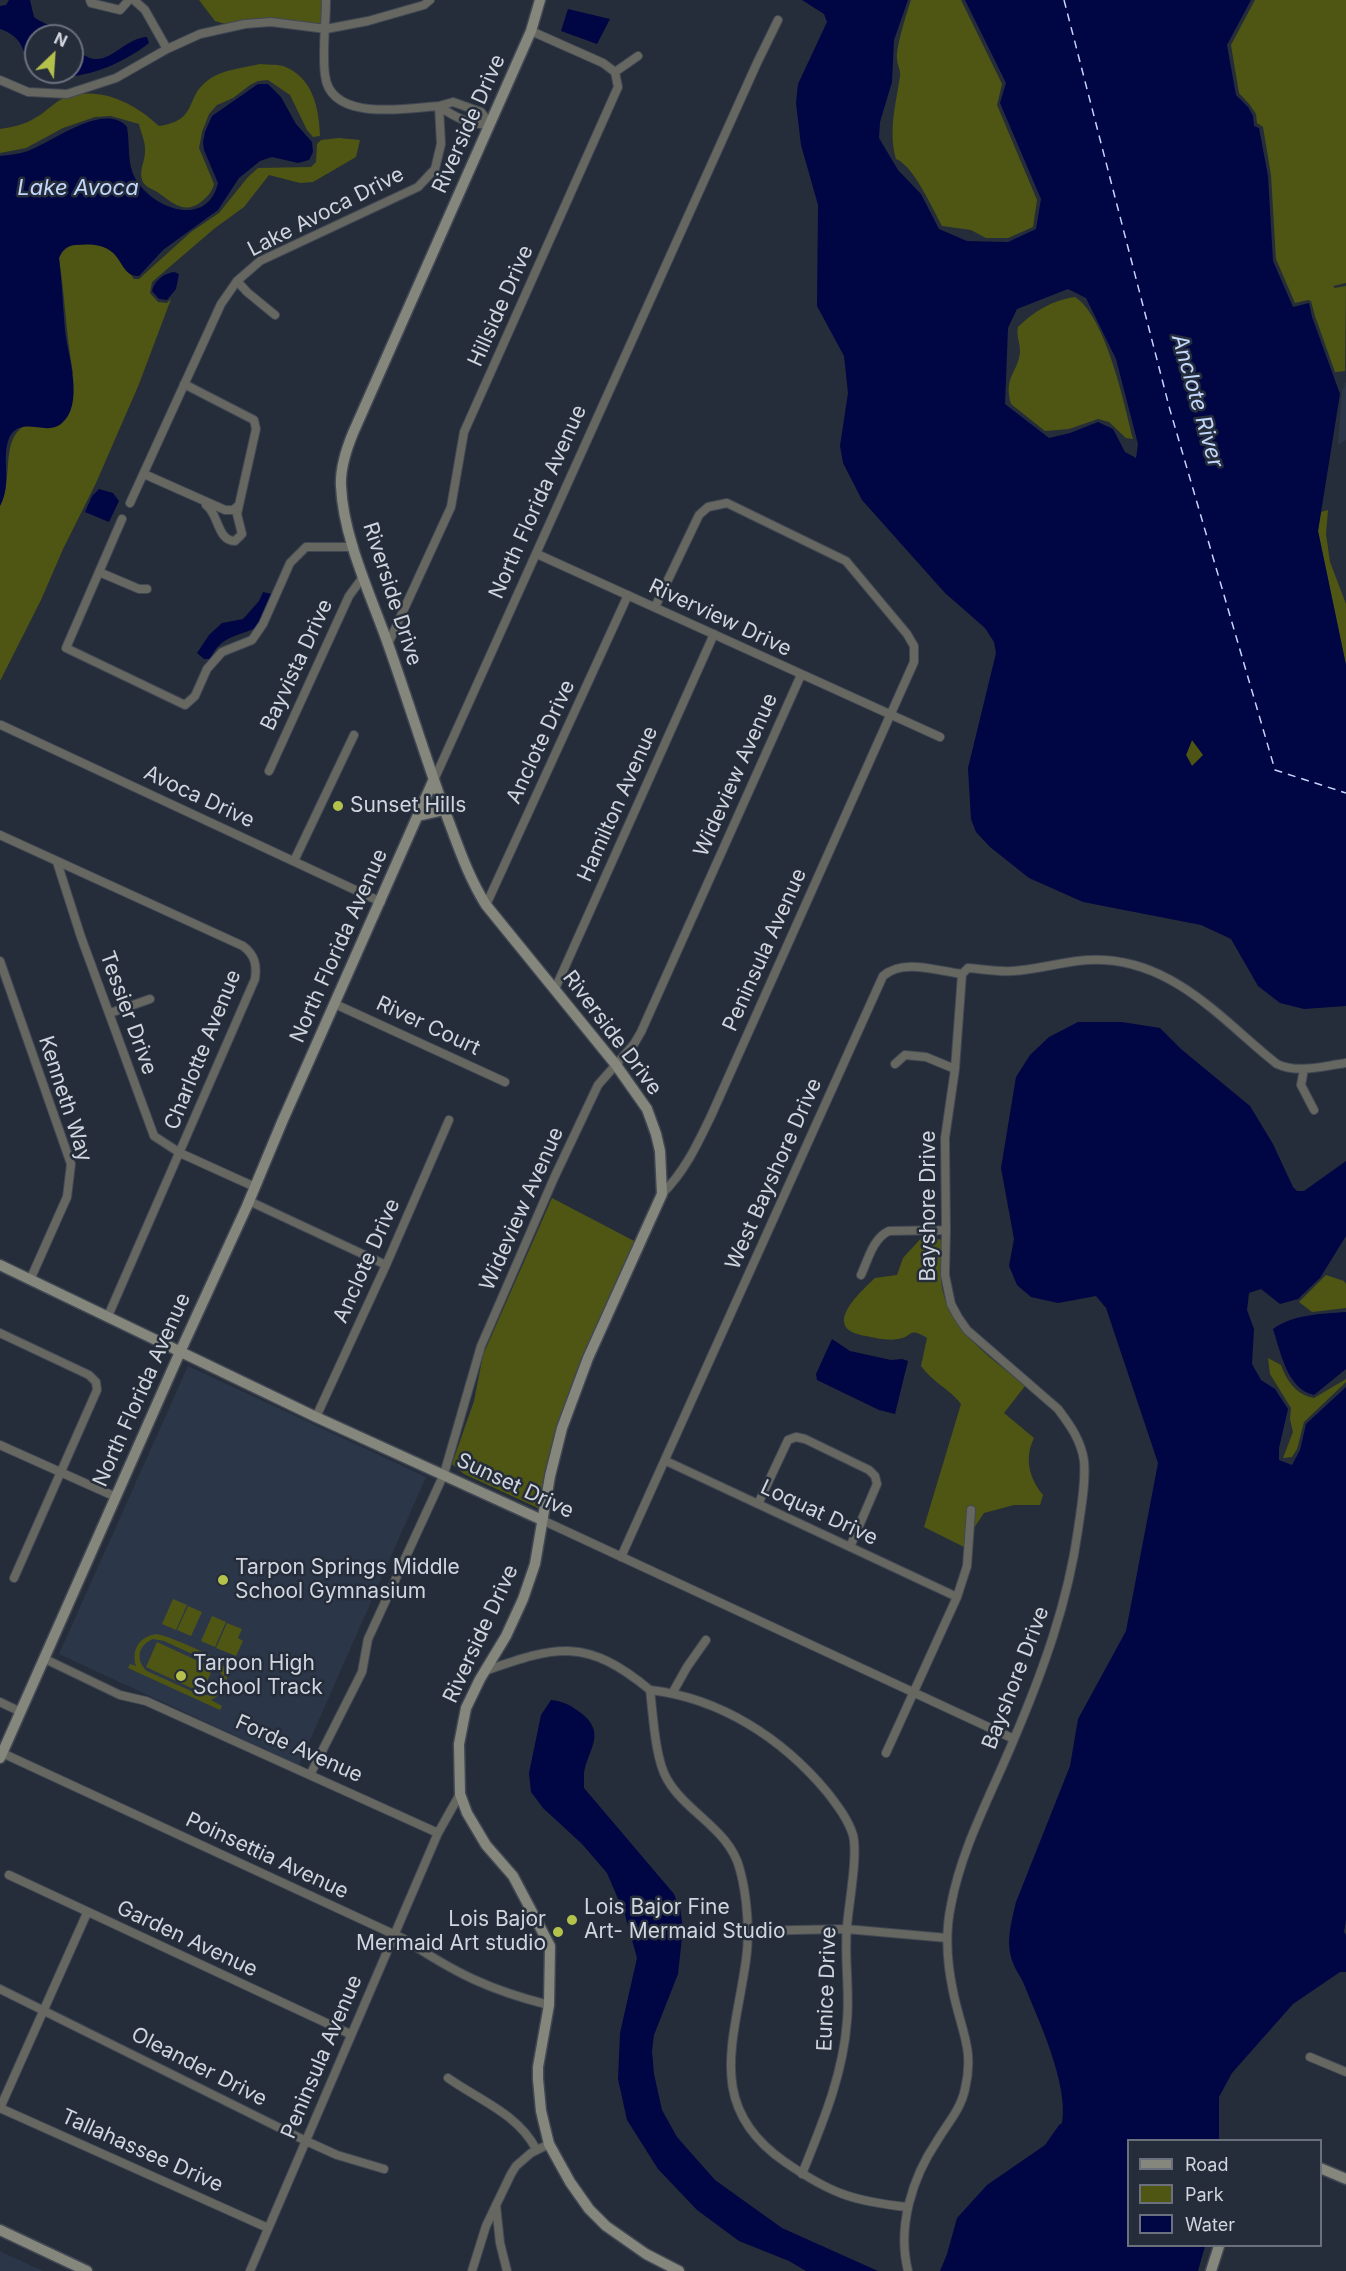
<!DOCTYPE html>
<html>
<head>
<meta charset="utf-8">
<style>
	body { margin:0 }
	#map { position:relative; width:1346px; height:2271px; overflow:hidden; background:#262d3a; font-family:Inter,sans-serif }
	canvas { display:block }
	.legend { position:absolute; left:1127px; top:2139px; width:195px; height:108px; box-sizing:border-box; background:#262d3a; border:2px solid #6a707c; margin:0; padding:8px 10px; list-style:none; font-size:18px; color:#d0d5de }
	.legend li { display:flex; align-items:center; gap:12px; height:30px }
	.legend b { width:30px; border:2px solid #6a707c }
	.north { position:absolute; left:24px; top:24px; width:60px; height:60px; box-sizing:border-box; background:#262d3a; border:2px solid #6a707c; border-radius:50%; rotate:25deg; font-size:16px; font-weight:700; line-height:24px; text-align:center; color:#d0d5de }
	.north::after { content:''; display:block; margin:auto; width:21px; height:27px; background:#b4c24b; clip-path:polygon(50% 0,100% 100%,50% 72%,0 100%) }
</style>
</head>
<body>
<div id="map">
<canvas width="1346" height="2271"></canvas>
<ul class="legend">
<li><b style="height:8px;background:#85877c"></b>Road</li>
<li><b style="height:16px;background:#4f5613"></b>Park</li>
<li><b style="height:16px;background:#000543"></b>Water</li>
</ul>
<div class="north">N</div>
</div>
<script>
const c = document.querySelector('canvas').getContext('2d');
c.lineJoin = 'round';
function fill(path, color) { c.fillStyle = color; c.fill(path, 'evenodd'); }
function stroke(path, color, width, dash) { c.strokeStyle = color; c.lineWidth = width; c.lineCap = dash ? 'butt' : 'round'; c.setLineDash(dash || []); c.stroke(path); }
function label(font, color, halo, rows, align = 'center') {
  c.font = font + ' Inter,sans-serif'; c.lineWidth = 5; c.setLineDash([]); c.textBaseline = 'middle'; c.strokeStyle = halo; c.fillStyle = color; for (const [text, x, y, turn = 0] of rows) {
    c.save(); c.translate(x, y); c.rotate((+turn || 0) * Math.PI / 180); c.textAlign = isNaN(turn) ? turn : align; if (halo) c.strokeText(text, 0, 0); c.fillText(text, 0, 0); c.restore();
  }
}
const built = new Path2D(`
	M1346,382V440L1338,445L1342,391Z
	M188,1366L426,1477L299,1765L59,1654Z
	M0,2251L42,2271H0Z`);
const green = new Path2D(`
	M199,0H322V24L271,18L245,20L225,24L215,21Z
	M911,0H961L1002,84L997,105L1037,200L1033,227L1008,238H986L971,230L942,226C933,209 913,165 896,159C888,131 896,104 900,76C901,70 897,65 897,58C896,47 907,12 911,0Z
	M1255,0H1346V283L1333,286L1335,288L1346,286L1345,371L1335,372L1315,316L1311,301L1308,300L1295,303L1276,259L1271,175L1263,127L1257,123L1256,114L1250,105L1239,93L1231,45Z
	M260,64C267,65 276,64 283,66C313,77 319,108 320,136L313,137L307,130L290,95L268,80L258,81L250,85L233,98L217,105L209,114L202,132L199,148L214,184C212,192 207,197 201,202C185,214 174,204 160,194C154,189 145,188 142,180C139,170 145,161 145,152C146,143 141,133 139,124L111,116L95,117L63,128L26,148L0,153V129C12,127 24,125 35,118C45,113 52,104 62,99C97,84 133,102 159,126C199,120 184,99 207,81C220,70 243,68 260,64Z
	M339,138L360,140L356,157L313,182L300,183L269,175L244,207L215,228L152,282L150,293L158,302L167,303L171,299L139,384L96,483L63,549L41,600L0,681V506C14,479 0,441 24,426L73,373C66,334 65,297 59,258C67,238 100,240 114,253C116,255 133,277 134,279H139L191,232L219,213L248,177L258,168L311,167L316,162L317,144L321,140Z
	M1075,297C1106,317 1124,403 1133,439L1126,438L1109,422L1098,419L1069,429L1045,431L1011,404C1003,376 1019,372 1020,351C1020,342 1016,336 1018,327C1034,311 1053,300 1075,297Z
	M1328,510L1326,534L1330,562L1346,604V665L1318,531L1321,512Z
	M1192,740L1204,755L1192,766L1186,755Z
	M552,1198L636,1242L605,1312L540,1509L464,1474L452,1464L474,1401L483,1355Z
	M924,1235L942,1240C942,1257 939,1275 943,1292C953,1334 995,1360 1025,1386L1004,1413L1034,1438C1024,1458 1029,1478 1043,1495L1040,1505H1014L984,1513L974,1528L975,1507L968,1506L964,1547L924,1527L961,1404C950,1389 932,1382 921,1366L927,1338C908,1326 913,1337 898,1339C888,1341 876,1338 866,1336C820,1329 858,1294 875,1278L897,1275L903,1258Z
	M1326,1275L1344,1281L1346,1284V1308L1312,1312L1299,1302Z
	M1268,1358L1281,1365C1287,1382 1297,1395 1314,1398L1346,1379V1382L1304,1422L1297,1449L1292,1457L1283,1458L1293,1432L1290,1419L1291,1408L1270,1374Z
	M173,1599L187,1605L176,1630L162,1624Z
	M188,1606L202,1612L191,1636L177,1630Z
	M212,1616L226,1622L215,1647L201,1641Z
	M227,1623L242,1629L238,1638L243,1641L236,1656L216,1648Z
	M156,1634C167,1635 212,1655 220,1662C234,1676 225,1693 211,1700L222,1706L220,1710L128,1668L130,1664L136,1666C131,1650 139,1637 156,1634ZM153,1639L164,1641L214,1664L222,1675L219,1688L210,1695H200L147,1671C135,1660 138,1645 153,1639Z
	M157,1642L213,1668L202,1693L146,1667Z`);
const water = new Path2D(`
	M9,0H30L34,17C44,25 59,27 66,36H36V72H72V43C102,82 119,38 147,37L149,43C125,62 91,77 61,77C51,78 41,74 32,72C23,52 24,37 0,29V6L6,5Z
	M802,0H908L894,40L892,82L880,122L879,138L898,170L921,194L939,229L967,241L1008,242L1036,229L1041,199L1000,103L1006,83L965,0H1251L1227,45L1236,95L1248,107L1253,116L1254,126L1259,128L1268,176L1273,261L1293,307L1309,303L1312,317L1340,394L1318,531L1346,665V1006L1304,1009L1280,1003L1258,986L1231,939L1201,925L1083,902L1029,878L990,847L976,832L971,819L968,768L996,653L994,642L985,628L945,593L862,500L843,463L840,446L848,393L844,356L817,306L818,205L801,145L796,103L798,84L827,22L824,14ZM1068,289L1086,298L1116,359L1138,444L1136,458L1125,452L1113,429L1098,422L1070,433L1049,438L1005,404L1008,328L1017,309ZM1192,740L1203,755L1192,766L1186,755Z
	M568,9L610,19L597,44L561,31Z
	M258,84H268L281,97L296,124L312,142L313,152L309,160L298,163L272,157L260,161L239,178L218,210L163,250L139,276C124,277 122,260 112,252C102,244 89,244 76,245C67,245 62,250 59,258C62,283 63,307 65,331C68,356 85,405 61,424C45,436 23,416 10,436C0,457 13,482 0,506V156C9,155 19,154 28,151C51,143 104,101 127,127C130,144 127,164 135,178C152,209 207,229 218,183L204,150L203,142L205,132L212,116Z
	M174,272L179,274L176,289L167,300L159,299L152,291C154,281 164,273 174,272Z
	M99,489L113,493L119,501L109,522L85,512L92,496Z
	M263,592L272,594L256,628C235,637 221,636 210,659H204L197,653L209,635L222,623L243,619L259,601Z
	M1078,1022H1122L1160,1028L1181,1049L1250,1106L1273,1144L1293,1187L1297,1191H1304L1346,1161V1236L1320,1278L1298,1299L1280,1304L1261,1289L1249,1293L1247,1310L1254,1329L1252,1364L1261,1380L1275,1389L1288,1409L1279,1448V1460L1292,1465L1300,1450L1306,1424L1346,1387V1920L1344,1932L1346,1935V1972H1340L1293,2004L1232,2073L1219,2097V2140H1128V2246H1205L1198,2271H940L947,2254L957,2218L987,2185L1045,2145L1059,2125L1062,2123C1069,2084 1038,2019 1023,1982C1019,1974 1013,1966 1011,1957C1006,1940 1012,1919 1016,1902L1070,1766L1078,1719L1126,1631L1158,1463L1106,1308L1096,1296L1058,1303L1031,1297L1017,1285L1009,1266L1014,1239L1001,1168L1016,1077L1030,1055L1049,1037Z
	M1346,1312V1369L1314,1395C1287,1389 1281,1353 1273,1329C1294,1314 1321,1314 1346,1312Z
	M832,1339L850,1351L891,1360L902,1359L908,1361L895,1414L879,1410L817,1380L816,1374Z
	M551,1700C563,1701 572,1706 581,1713C607,1733 588,1749 584,1773C584,1778 584,1783 584,1788L674,1894L680,1908L683,1928L678,1974L654,2035L652,2051L654,2074L662,2110L677,2137L715,2180L782,2228L878,2271H806L789,2261L739,2241L697,2210L658,2169L627,2120L618,2079L620,2033L637,1958L625,1915L607,1873L582,1844L543,1808L531,1792L529,1773L541,1715Z`);
const ferry = new Path2D(`
	M1064,0L1170,410L1275,770L1346,793`);
const street = new Path2D(`
	M90,0L91,3L120,10L129,0
	M134,0L145,10L167,49
	M615,72L638,56
	M0,80L28,92L67,94L116,78L167,49L200,34L245,24L271,22L326,29L368,21L424,5L430,0
	M453,102L481,112L490,124C471,126 454,117 439,106Z
	M237,281L247,292L275,315
	M144,474L225,510H233L239,505L256,429L254,420L184,384
	M130,503L221,304L237,281L260,261L418,187L435,169L441,144L439,106C408,108 330,123 325,75C322,51 326,24 326,0
	M206,505C219,514 217,541 235,541L242,534L237,514L239,505
	M122,519L66,648L185,705L195,696L207,669L222,652L252,640L263,624L290,563L306,547H354
	M537,554L940,737
	M99,572L139,589H147
	M655,607L699,515L708,507L727,503L846,561L907,634L914,646V662L711,1116C697,1145 685,1171 662,1194
	M388,644L451,507L464,432L618,87L615,72L603,63L531,31
	M1,725L381,902
	M269,771L349,596L363,577
	M434,780L757,63L778,20
	M0,835L243,946C255,955 257,965 255,979L108,1316
	M294,861L354,735
	M57,862L81,937L154,1136L180,1153L255,1187
	M486,905L628,595
	M0,961L71,1164L67,1197L30,1280
	M555,989L714,634
	M335,1004L505,1082
	M110,1013L150,999
	M895,1064L905,1055L926,1057L955,1069
	M1304,1069L1301,1085L1314,1110
	M249,1201L386,1265
	M861,1275C868,1260 873,1238 889,1231L946,1230
	M0,1333L89,1375L96,1382L97,1390L14,1578
	M316,1417L386,1265L449,1120
	M0,1445L116,1497
	M666,1461L957,1597
	M758,1504L788,1440L796,1437L805,1439L869,1470L875,1476L877,1484L850,1547
	M542,1520L1014,1739
	M621,1557L883,976C903,958 937,971 962,974
	M45,1659L120,1695L146,1701L438,1833
	M485,1671C558,1645 587,1638 650,1690
	M650,1690C653,1714 655,1759 667,1779C686,1813 730,1829 740,1870C747,1895 750,1934 746,1960C735,2040 704,2106 785,2162C830,2193 852,2201 907,2207
	M650,1690C720,1698 782,1738 827,1792C837,1805 848,1819 853,1835C858,1856 849,1902 847,1926C844,1958 850,1990 847,2021C843,2076 822,2124 802,2174
	M673,1692L687,1667L706,1640
	M0,1702L21,1712
	M0,1752L404,1939C455,1973 489,1990 549,2005
	M886,1753L957,1597L967,1566L971,1510
	M311,1773L362,1672L368,1639L444,1474L481,1346L554,1178L598,1085L634,1044L641,1032L801,675
	M9,1875L350,2034
	M87,1913L0,2108L268,2228
	M747,1931L846,1929L947,1938
	M0,1989L306,2141L337,2155L384,2169
	M1310,2057L1346,2072
	M448,2078C479,2100 518,2114 536,2149
	M496,2205L500,2243L507,2271
	M250,2271L438,1833L460,1794
	M472,2271L486,2226L511,2174L516,2166L531,2153L549,2144
	M908,2271C897,2227 912,2178 937,2141C947,2124 961,2109 965,2089C975,2049 960,2028 953,1991C947,1963 945,1933 951,1905C962,1846 992,1793 1014,1739C1043,1671 1068,1602 1078,1530C1081,1508 1086,1483 1084,1461C1081,1440 1070,1425 1058,1409L967,1330L958,1317L951,1304L945,1275L946,1230L945,1138L955,1069L962,974L968,968C983,969 998,972 1013,971C1044,969 1073,958 1104,960C1177,964 1224,1022 1277,1064C1298,1074 1323,1066 1346,1063`);
const secondary = new Path2D(`
	M540,0L531,31L353,433C346,450 340,468 341,486C343,537 371,596 388,644C409,703 427,763 449,822C460,851 469,878 486,905L616,1065L647,1109L656,1134L660,1151L662,1194L588,1358L562,1428L550,1476L535,1564L523,1599L506,1636L480,1679L466,1708L459,1744L460,1794L467,1813L486,1845L513,1876L550,1946L549,2005L538,2067V2079L541,2111L549,2144L570,2182L589,2209L606,2226L646,2254L679,2271
	M418,816L444,810
	M0,1265L316,1417L542,1520
	M0,1758L180,1352L247,1206L282,1122L433,781
	M1320,2168L1346,2179
	M0,2230L87,2271
	M1211,2271L1219,2246`);
const markers = [
	[338,806,6,"#b4c24b"],
	[223,1580,6,"#b4c24b"],
	[181,1676,6,"#b4c24b"],
	[572,1920,6,"#b4c24b"],
	[558,1932,6,"#b4c24b"]
];
const streetNames = [
	["Riverside Drive",469,124,-66],
	["Lake Avoca Drive",326,212,-27],
	["Hillside Drive",501,306,-66],
	["North Florida Avenue",538,502,-66],
	["Riverside Drive",392,594,72],
	["Riverview Drive",720,618,25],
	["Bayvista Drive",297,665,-65],
	["Anclote Drive",541,742,-65],
	["Wideview Avenue",736,775,-66],
	["Avoca Drive",199,797,25],
	["Hamilton Avenue",618,804,-66],
	["North Florida Avenue",339,946,-66],
	["Peninsula Avenue",765,950,-66],
	["Tessier Drive",128,1013,70],
	["River Court",428,1026,25],
	["Riverside Drive",612,1033,53],
	["Charlotte Avenue",203,1050,-68],
	["Kenneth Way",65,1099,72],
	["West Bayshore Drive",774,1174,-66],
	["Bayshore Drive",929,1206,-90],
	["Wideview Avenue",522,1209,-66],
	["Anclote Drive",367,1261,-66],
	["North Florida Avenue",142,1390,-66],
	["Sunset Drive",515,1486,25],
	["Loquat Drive",819,1513,25],
	["Riverside Drive",481,1634,-65],
	["Bayshore Drive",1016,1678,-69],
	["Forde Avenue",299,1749,24],
	["Poinsettia Avenue",267,1856,25],
	["Garden Avenue",187,1939,25],
	["Eunice Drive",827,1989,-88],
	["Peninsula Avenue",322,2057,-67],
	["Oleander Drive",199,2067,27],
	["Tallahassee Drive",142,2151,24]
];
const poiNames = [
	["Sunset Hills",350,806],
	["Tarpon Springs Middle",235,1568],
	["School Gymnasium",235,1592],
	["Tarpon High",193,1664],
	["School Track",193,1688],
	["Lois Bajor Fine",584,1908],
	["Art- Mermaid Studio",584,1932],
	["Lois Bajor",546,1920,"right"],
	["Mermaid Art studio",546,1944,"right"]
];
const waterNames = [
	["Lake Avoca",78,188],
	["Anclote River",1197,401,74]
];
fill(built, '#2b3648');
fill(green, '#4f5613');
fill(water, '#000543');
stroke(ferry, '#c2d7fd', 1.5, [8, 6]);
stroke(street, '#414854', 10);
stroke(secondary, '#414854', 13);
stroke(street, '#666760', 8);
stroke(secondary, '#85877c', 10);
for (const [x, y, r, color] of markers) { const dot = new Path2D(); dot.arc(x, y, r, 0, 2 * Math.PI); c.fillStyle = color; c.fill(dot); stroke(dot, '#262d3a', 2); }
label('21px', '#d0d5de', '#262d3a', streetNames);
label('21px', '#d0d5de', '#262d3a', poiNames, 'left');
label('italic 22px', '#c2d7fd', '#262d3a', waterNames);
</script>
</body>
</html>
